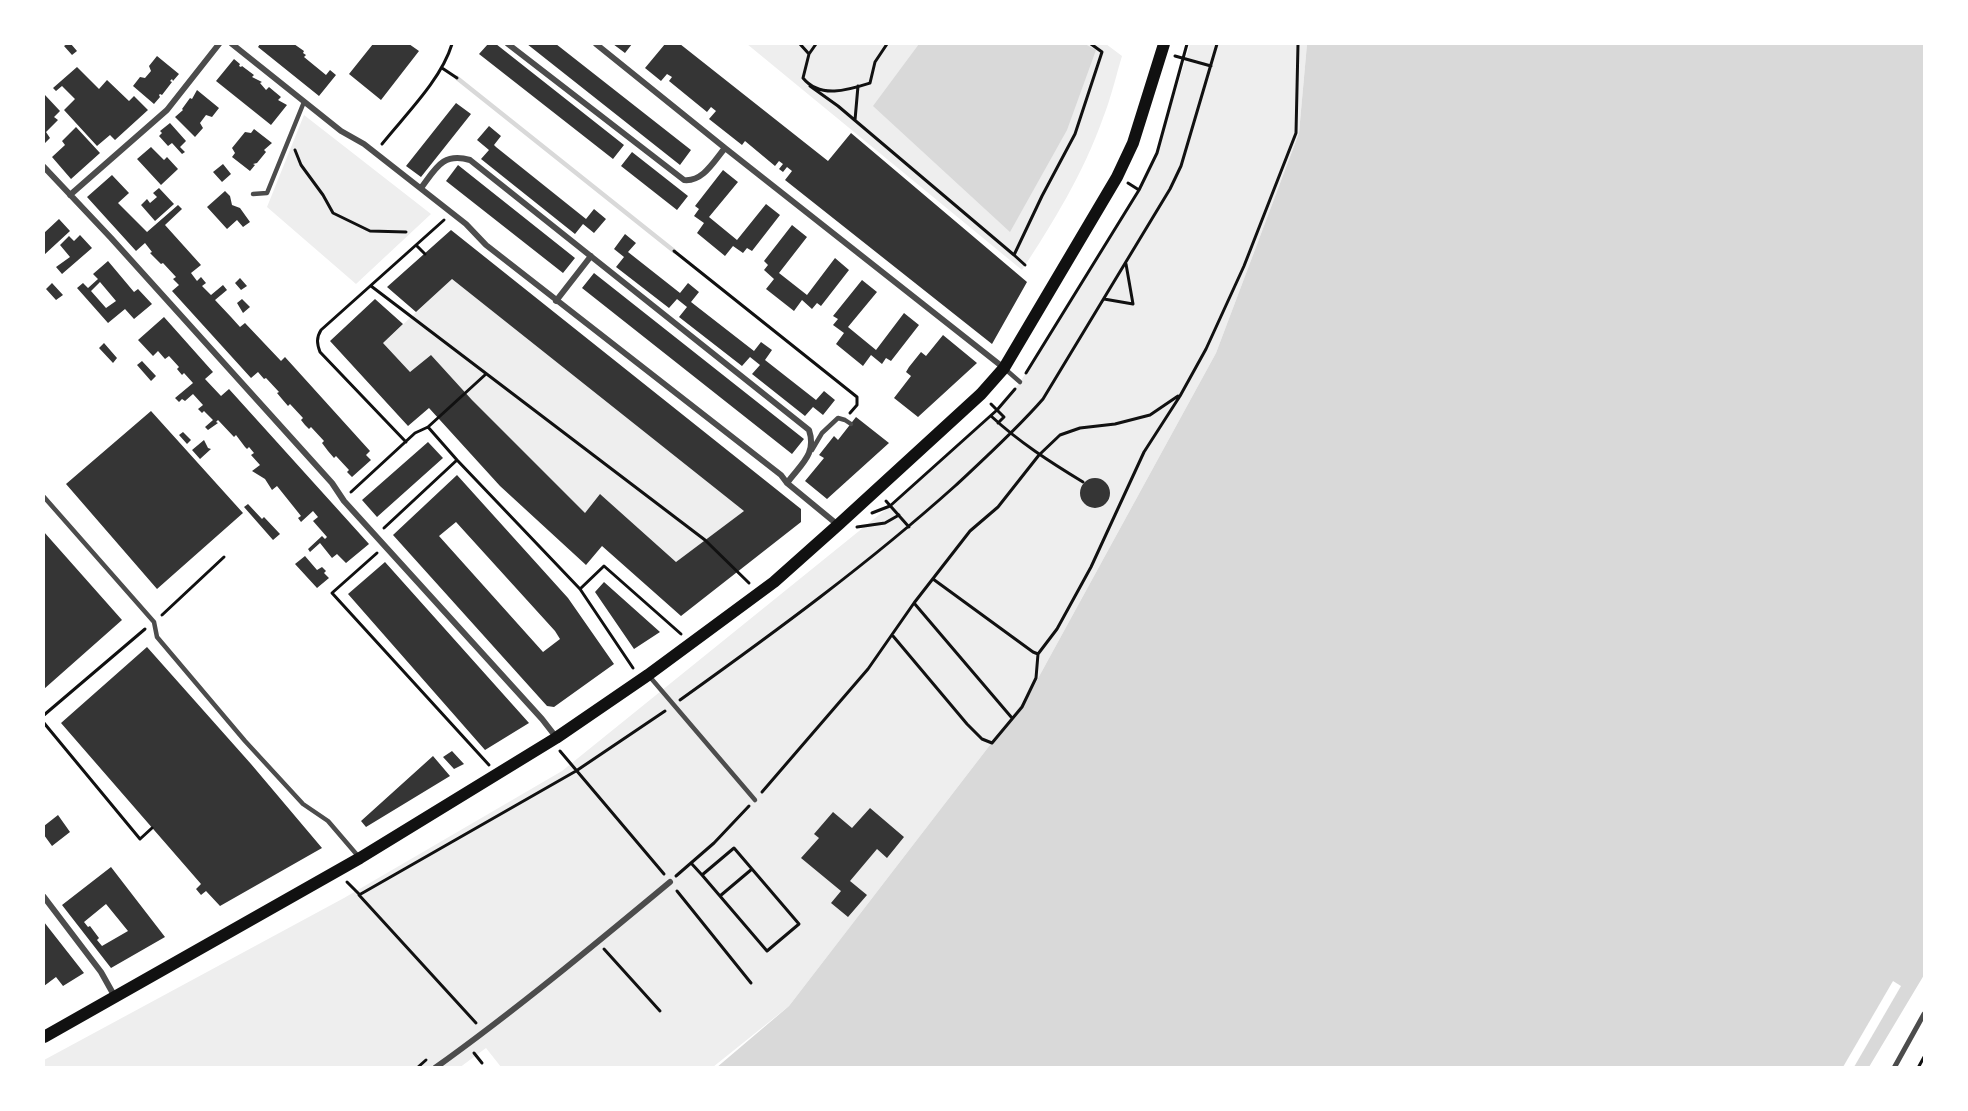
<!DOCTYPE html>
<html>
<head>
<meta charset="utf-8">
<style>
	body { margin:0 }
	#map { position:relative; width:1968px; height:1111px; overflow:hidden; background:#fff; font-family:"Fira Sans Condensed",sans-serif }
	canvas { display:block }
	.frame { position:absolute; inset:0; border:45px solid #fff; pointer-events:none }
</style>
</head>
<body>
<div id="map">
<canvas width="1968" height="1111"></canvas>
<div class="frame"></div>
</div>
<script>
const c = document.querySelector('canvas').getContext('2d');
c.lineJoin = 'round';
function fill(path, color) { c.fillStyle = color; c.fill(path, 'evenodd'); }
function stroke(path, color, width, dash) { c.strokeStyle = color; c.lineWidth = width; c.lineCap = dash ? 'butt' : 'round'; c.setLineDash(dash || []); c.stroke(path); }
const green = new Path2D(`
	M747,44H1106L1122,56C1116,76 1111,98 1103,118C1084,172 1053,223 1022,270Z
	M1190,44H1307L1299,133L1216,353L1030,693L789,1006L713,1067H501L486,1048L459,1068H44V1060L344,898L562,771L890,506L997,410L1020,382L1046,342L1139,190L1157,153Z
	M304,115L431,214L356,284L267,207Z
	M452,279L744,511L676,562L601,495L585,513L472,400L431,355L410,372L383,343Z`);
const water = new Path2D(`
	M919,44H1085L1096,50L1067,130L1010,232L873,106Z
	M1307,44H1924V975L1869,1067L716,1068L789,1006L1030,693L1216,353L1299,133Z`);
const pier = new Path2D(`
	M1893,981L1901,986L1854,1067H1843Z`);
const stream = new Path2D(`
	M457,78L674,251`);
const building = new Path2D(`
	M67,44H71L77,51L72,55L64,46Z
	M260,44H294L304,51L303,53L306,55L304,57L326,75L330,70L336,75L319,96L258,47Z
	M373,44H409L419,51L381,100L349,74Z
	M488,44H496L624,145L613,159L479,54Z
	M527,44H556L691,150L680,165Z
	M613,44H632L625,53Z
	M665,44H680L828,161L851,133L1027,282L992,344L785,180L792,171L787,167L783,172L779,169L783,164L779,161L775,166L745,141L742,145L709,119L716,111L711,107L707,112L669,81L672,77L667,74L661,81L645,68Z
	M157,56L179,74L173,81L172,79L170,81L172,82L162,95L160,94L159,95L160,97L154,104L133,86L140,77L145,78L151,71L149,66Z
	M234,59L240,64L239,66L241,67L242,66L254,75L252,77L262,82L260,83L266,90L269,87L281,97L278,100L287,105L271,125L216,81Z
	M77,67L99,89L107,80L129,101L134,96L148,110L115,140L110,135L97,146L64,110L75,99L62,86L56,91L53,88Z
	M197,90L219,108L212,117L206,115L200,123L203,128L195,137L175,117L183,110L182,109L190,98L192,99Z
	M45,95L60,111L54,117L58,120L46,132L50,138L44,144V97Z
	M456,103L471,114L421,177L406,166Z
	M170,123L186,141L180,147L185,152L182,154L172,143L168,146L159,136L162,133L160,131Z
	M489,126L501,136L494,145L496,147L586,219L594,209L606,219L594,233L583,224L575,234L481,159L489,150L477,140Z
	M76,127L100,153L71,179L52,157L65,145L62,141Z
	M254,129L272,143L264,150L266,152L257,163L253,164L255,165L250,171L232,157L235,153L232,148L245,132L251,133Z
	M151,147L164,160L167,157L178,169L161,185L137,159Z
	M632,152L688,196L677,210L621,166Z
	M223,164L231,174L222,182L213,172Z
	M458,165L575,258L563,273L446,181Z
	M723,170L738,182L709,217L737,240L766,204L780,215L752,251L747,248L743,253L733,246L725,256L697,233L704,223L694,216L699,209L695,206Z
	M112,175L129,193L118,203L147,232L178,205L182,209L165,225L201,265L191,273L197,281L201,277L206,283L202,286L211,295L223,285L227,290L215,300L231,317L240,327L245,323L281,361L285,357L370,451L366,455L371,460L352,477L347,472L349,470L336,456L334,458L328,451L322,443L324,441L311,427L309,429L305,425L301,420L303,418L290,404L288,406L282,399L277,393L279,392L266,378L264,379L258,372L251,378L172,291L179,285L173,279L176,277L163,263L161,264L150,253L152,252L145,243L136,251L87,197Z
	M159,188L174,204L155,221L141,205L147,199L150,203L157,197L153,193Z
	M225,191L230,196L232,205L240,208L250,222L243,227L237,220L227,229L207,207Z
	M59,219L70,231L44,255V233Z
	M792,225L807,237L779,273L807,295L835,258L849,270L821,306L817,303L812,309L802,300L794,311L766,289L774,279L764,270L768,265L764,261Z
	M451,230L801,509V522L681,616L602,546L586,565L500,486L429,408L408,426L330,341L375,299L403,324L383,343L410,372L431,355L472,400L585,513L600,494L676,562L744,511L452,279L416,312L387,287Z
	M625,234L636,243L628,252L680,293L688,283L699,292L691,302L754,351L761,342L772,350L765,360L816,400L824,391L835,400L823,415L813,407L805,416L752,374L760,365L750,357L742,366L679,317L687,307L677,299L669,308L616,267L624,257L614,249Z
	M80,235L92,248L62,274L56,267L70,257L60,245L69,236L74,241Z
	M108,261L134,292L138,289L152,304L134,319L125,309L108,323L77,288L83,283L88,288L98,279L93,274ZM100,282L116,301L106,308L91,291Z
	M594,273L804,439L792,454L582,288Z
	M240,278L247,286L241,290L235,283Z
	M862,280L877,292L848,327L876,350L904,313L919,325L891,361L886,358L882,364L871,355L863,366L836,344L844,333L833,325L838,319L833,316Z
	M52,283L63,295L56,300L46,289Z
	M242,299L250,307L243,313L237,303Z
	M164,317L213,372L205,379L221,396L229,389L369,544L346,563L337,554L332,558L320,543L310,552L308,549L322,536L325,539L327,537L313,521L318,517L313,511L301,522L298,518L301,516L277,486L272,490L265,479L252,471L260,465L251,455L254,453L249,447L247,449L245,447L236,435L234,437L218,420L216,422L218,423L208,430L205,427L213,420L204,411L202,413L198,409L203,405L193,394L185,401L182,399L179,402L175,398L193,383L184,373L182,375L177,369L179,367L169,356L165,359L158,351L153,356L138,340Z
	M943,335L977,363L918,417L894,398L911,376L906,372L909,367L921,352L926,356Z
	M104,343L117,358L113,363L99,348Z
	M142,361L156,376L151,381L137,365Z
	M151,411L243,513L157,589L66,484Z
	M856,417L889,443L827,499L805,481L824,458L819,455L834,436L838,440Z
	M183,432L191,440L187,444L179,435Z
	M204,440L208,448L211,449L200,459L192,450Z
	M428,442L443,458L377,517L362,500Z
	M457,475L568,598L614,664L554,707L547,706L393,535ZM456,522L555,631L560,639L543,652L439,536Z
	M1080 493a15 15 0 1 1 30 0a15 15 0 1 1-30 0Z
	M248,504L262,519L264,517L280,534L273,540L244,507Z
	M44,532L122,620L44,689Z
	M305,556L317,570L322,567L326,571L324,573L329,578L317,588L295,564Z
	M385,562L529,723L485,750L348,594Z
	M604,582L660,632L634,649L595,592Z
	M147,647L251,764L322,848L220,906L206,891L201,895L196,889L201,884L61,723Z
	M452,751L464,764L454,769L443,757Z
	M433,756L450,776L366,827L361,821Z
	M870,808L904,837L887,858L877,849L850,881L867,895L848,917L831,903L841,891L801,858L819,838L814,834L833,812L852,828Z
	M58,815L70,832L52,846L44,835V826Z
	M111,867L165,937L111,968L62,905ZM106,904L128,931L102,946L97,940L99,938L90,926L88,927L84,922Z
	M44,922L84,973L63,986L56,977L44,986Z`);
const path = new Path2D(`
	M800,44L809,54L816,44
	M809,54L803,78C820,99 848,90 870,83L875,62L887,44
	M1175,56L1211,66
	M442,68L457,78
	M810,86L838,106L1014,255
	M855,120L858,86
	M382,144C406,114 441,80 452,44
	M295,150L301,165L323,195L333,213L370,231L406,232
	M1128,183L1139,190
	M416,245L425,254
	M674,251L857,397V405L850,413
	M1025,265L1014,255L1042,196L1075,134L1102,52L1091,44
	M371,286L705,540L749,583
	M1104,299L1133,304L1126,264
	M1026,373L1139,190L1157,153L1187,44
	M991,404L1004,417L998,423
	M991,416C1019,442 1050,462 1083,482
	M428,427L486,374
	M406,442L320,352C317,344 316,338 321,330L444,220
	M351,492L415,433L428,427L457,460L580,589L633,668
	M886,501L909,527
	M872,513L890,506L997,410L1015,389
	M857,527L885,523L899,515
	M384,528L457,460
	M377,553L332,593L489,765
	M933,579L1033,652L1038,654L1057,629L1091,567L1144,452L1180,396L1206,349L1244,266L1296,133L1298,44
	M580,589L604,566L681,634
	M914,603L1012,718
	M162,615L224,557
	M893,636L967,724L982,739L992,743L1022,707L1036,678L1038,654
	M680,700C775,632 868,564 955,486C985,458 1016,430 1043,399L1170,189L1181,166L1217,44
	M44,715L145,629
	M44,723L140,839L152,828
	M560,751L664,874
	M762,792L868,669L914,603L970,531L998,507L1039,455L1060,435L1080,428L1115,424L1150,415L1178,396
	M734,848L799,924L767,951L702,875Z
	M691,863L702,875
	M676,876L714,843L749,806
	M347,882L359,894
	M677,891L751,983
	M720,896L752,869
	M604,949L660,1011
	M476,1023L359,895L576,771L665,711
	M474,1053L482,1063
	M417,1068L426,1060
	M1918,1068L1924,1057`);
const service = new Path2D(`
	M253,194L267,193L304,102
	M1004,368L1020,382
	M812,450L822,433L838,418L845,420L851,424
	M44,497L154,622L157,637L245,741L303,804L328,821L358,856
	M650,677L755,800`);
const pedestrian = new Path2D(`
	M1894,1068L1924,1014`);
const minor = new Path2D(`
	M232,44L341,131L364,144L466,224L486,245L781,475L787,483L838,525
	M508,44L684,180C703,182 714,161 725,148
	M596,44L725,148L1004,368
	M44,167L111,238L332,483L344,501L542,719L556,737
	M421,188C436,168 443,152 470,160L809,430C817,454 801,464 787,483
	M70,195L167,110L219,44
	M556,301L591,256
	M44,897L101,972L115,997
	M435,1068C516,1010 593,946 670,882`);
const secondary = new Path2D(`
	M44,1037L360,858L556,738L648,675L774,582L838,525L981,394L1004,368L1117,177L1133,143L1164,44`);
fill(green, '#eee');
fill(water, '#d9d9d9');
fill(pier, '#fff');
stroke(stream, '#d9d9d9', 4.5);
fill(building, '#353535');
stroke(path, '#111', 3);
stroke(service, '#4c4c4c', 4.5);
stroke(pedestrian, '#4c4c4c', 5);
stroke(minor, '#4c4c4c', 6);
stroke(secondary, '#111', 12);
</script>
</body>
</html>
